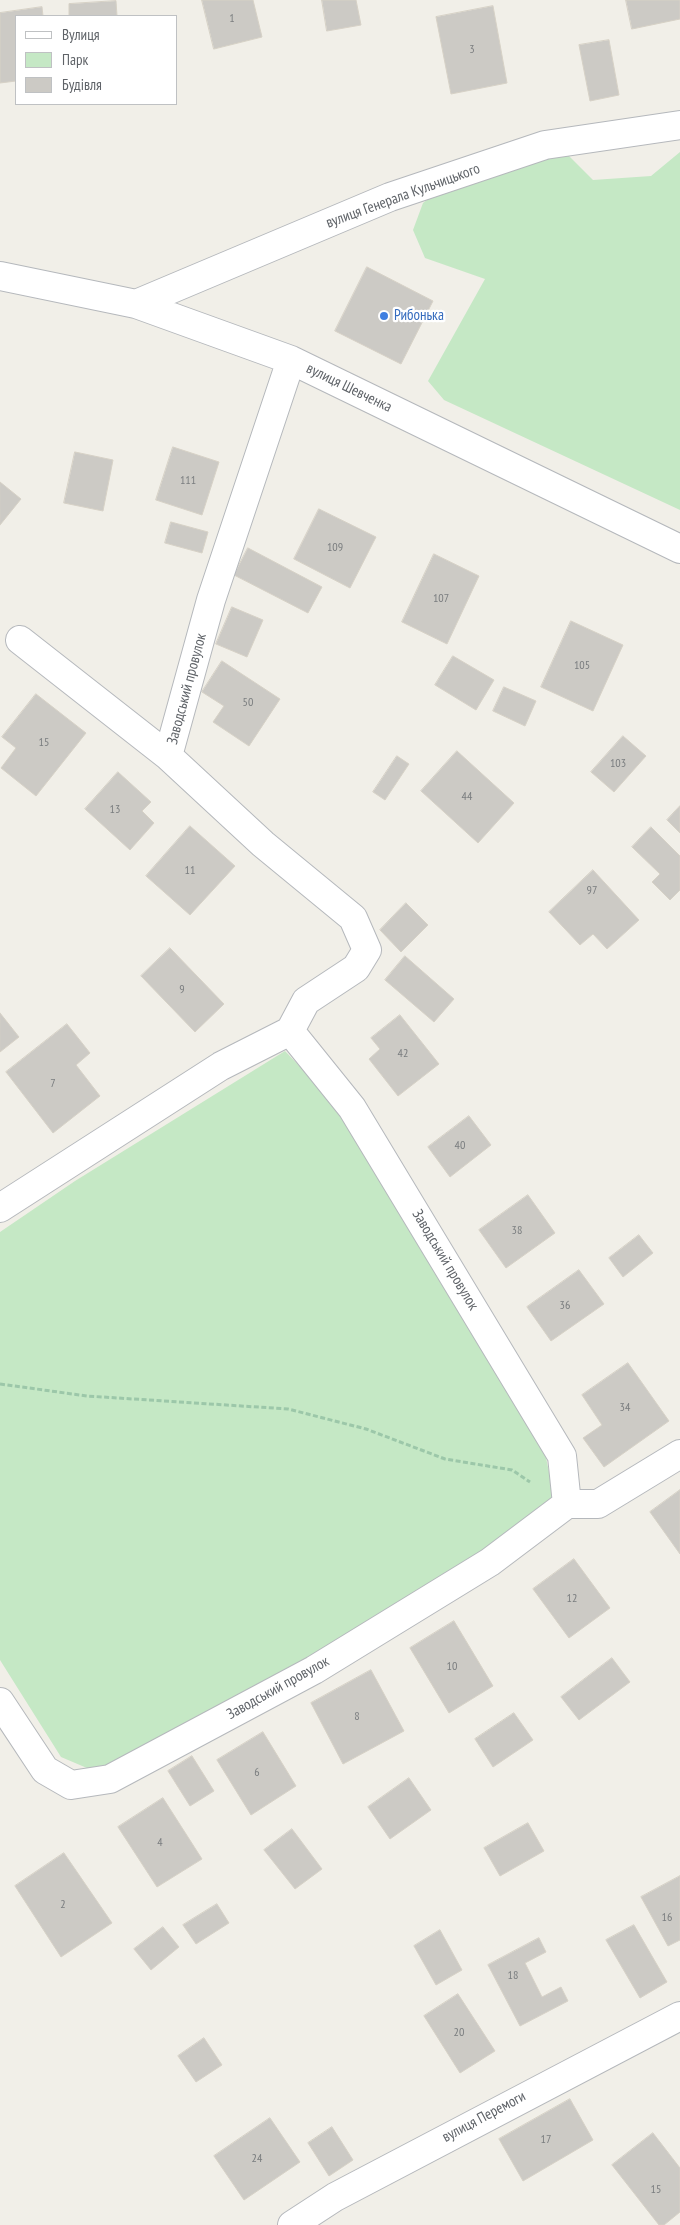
<!DOCTYPE html>
<html>
<head>
<meta charset="utf-8">
<style>
	body { margin:0 }
	#map { position:relative; width:680px; height:2225px; overflow:hidden; background:#f1efe8; font-family:"PT Sans Narrow",sans-serif }
	canvas { display:block }
	.legend { position:absolute; left:15px; top:15px; width:162px; height:90px; box-sizing:border-box; background:#fff; border:1px solid #bfc1c3; margin:0; padding:6px 9px; list-style:none; font-size:15px; color:#5f6368 }
	.legend li { display:flex; align-items:center; gap:10px; height:25px }
	.legend b { width:25px; border:1px solid #bfc1c3 }
</style>
</head>
<body>
<div id="map">
<canvas width="680" height="2225"></canvas>
<ul class="legend">
<li><b style="height:6px;background:#fff"></b>Вулиця</li>
<li><b style="height:14px;background:#c5e8c5"></b>Парк</li>
<li><b style="height:14px;background:#cccac5"></b>Будівля</li>
</ul>
</div>
<script>
const c = document.querySelector('canvas').getContext('2d');
c.lineJoin = 'round';
function fill(path, color) { c.fillStyle = color; c.fill(path, 'evenodd'); }
function stroke(path, color, width, dash) { c.strokeStyle = color; c.lineWidth = width; c.lineCap = dash ? 'butt' : 'round'; c.setLineDash(dash || []); c.stroke(path); }
function label(font, color, halo, rows, align = 'center') {
  c.font = font + ' "PT Sans Narrow",sans-serif'; c.lineWidth = 4.5; c.setLineDash([]); c.textBaseline = 'middle'; c.strokeStyle = halo; c.fillStyle = color; for (const [text, x, y, turn = 0] of rows) {
    c.save(); c.translate(x, y); c.rotate((+turn || 0) * Math.PI / 180); c.textAlign = isNaN(turn) ? turn : align; if (halo) c.strokeText(text, 0, 0); c.fillText(text, 0, 0); c.restore();
  }
}
const green = new Path2D(`
	M563,150L593,180L651,176L680,152V510L444,400L428,381L485,279L425,258L413,230L423,203L447,184Z
	M285,1051L327,1095L365,1148L437,1276L544,1448L554,1496L538,1516L313,1655L113,1766L94,1771L61,1757L0,1660V1232L75,1181Z`);
const building = new Path2D(`
	M202,0H253L262,37L214,49Z
	M322,0H356L361,25L327,31Z
	M626,0H680V19L632,29Z
	M116,1L117,16H69V4Z
	M493,6L507,83L451,94L436,17Z
	M42,7L43,16H16V81L0,83V13Z
	M609,40L619,95L590,101L579,45Z
	M367,267L433,301L401,364L335,331Z
	M173,447L219,462L202,515L156,500Z
	M75,452L113,460L103,511L64,503Z
	M0,482L21,499L0,525Z
	M319,509L376,537L350,588L294,559Z
	M171,522L208,532L202,553L165,543Z
	M248,548L322,587L308,613L234,575Z
	M434,554L479,576L447,644L402,622Z
	M232,607L263,620L247,657L216,644Z
	M571,621L623,645L593,711L541,687Z
	M453,656L494,680L476,710L435,685Z
	M222,661L280,699L249,746L213,722L224,706L202,692Z
	M504,687L536,701L525,726L493,711Z
	M36,694L86,733L36,796L1,768L16,748L2,737Z
	M623,736L646,756L614,792L591,772Z
	M457,751L514,803L478,843L421,791Z
	M397,756L409,764L385,800L373,792Z
	M118,772L151,802L142,811L154,823L130,850L85,809Z
	M680,806V833L667,820Z
	M190,826L235,866L190,915L146,876Z
	M651,827L680,856V890L670,900L652,882L660,874L632,847Z
	M593,870L639,920L607,949L593,934L580,945L549,912Z
	M406,903L428,925L401,952L380,930Z
	M170,948L224,1004L195,1032L141,976Z
	M405,956L454,999L434,1022L385,980Z
	M0,1013L19,1037L0,1052Z
	M400,1015L439,1064L398,1096L369,1059L380,1049L371,1038Z
	M67,1024L90,1053L76,1065L100,1096L53,1133L6,1072Z
	M469,1116L491,1145L450,1177L428,1147Z
	M528,1195L555,1233L506,1268L479,1230Z
	M639,1235L653,1253L623,1277L609,1258Z
	M579,1270L604,1304L551,1341L527,1307Z
	M628,1363L669,1421L604,1467L583,1438L602,1425L582,1395Z
	M680,1490V1554L650,1512Z
	M574,1559L610,1608L569,1638L533,1589Z
	M454,1621L493,1686L449,1713L410,1648Z
	M612,1658L630,1682L579,1720L561,1697Z
	M371,1670L404,1731L343,1764L311,1703Z
	M514,1713L533,1740L493,1767L475,1739Z
	M263,1732L296,1786L251,1815L217,1760Z
	M192,1756L214,1791L190,1806L168,1771Z
	M409,1778L431,1810L390,1839L368,1807Z
	M163,1798L202,1859L157,1887L118,1827Z
	M528,1823L544,1851L500,1876L484,1848Z
	M292,1829L322,1869L295,1889L264,1850Z
	M64,1853L112,1923L61,1957L15,1886Z
	M680,1876V1940L668,1946L641,1897Z
	M217,1904L229,1923L196,1944L183,1925Z
	M634,1925L667,1982L640,1998L606,1940Z
	M163,1927L179,1947L151,1970L134,1949Z
	M440,1930L462,1970L436,1985L414,1946Z
	M539,1938L546,1952L525,1963L542,1997L561,1987L568,2001L520,2026L488,1965Z
	M458,1994L495,2051L460,2073L424,2016Z
	M204,2038L222,2065L196,2082L178,2056Z
	M570,2099L593,2140L523,2181L499,2139Z
	M270,2118L300,2162L244,2200L214,2156Z
	M332,2127L353,2160L329,2176L308,2143Z
	M653,2133L680,2168V2212L664,2225H659L612,2165Z`);
const path = new Path2D(`
	M0,1384L87,1396L288,1409L366,1429L445,1459L512,1470L530,1482`);
const minor = new Path2D(`
	M0,276L136,304L291,360L680,549
	M136,304L390,197L545,145L680,125
	M20,640L168,756
	M0,1208L221,1066L290,1031L306,1001L356,968L367,950L353,918L263,844L168,756L211,600L291,360
	M567,1504H598L680,1454
	M0,1702L45,1770L71,1785L110,1779L314,1670L490,1562L567,1504L562,1456L352,1108L290,1031
	M292,2225L335,2197L680,2016`);
const markers = [
	[384,316,5,"#3f7fe0"]
];
const numberNames = [
	["1",232,19],
	["3",472,50],
	["111",188,481],
	["109",335,548],
	["107",441,599],
	["105",582,666],
	["50",248,703],
	["15",44,743],
	["103",618,764],
	["44",467,797],
	["13",115,810],
	["11",190,871],
	["97",592,891],
	["9",182,990],
	["42",403,1054],
	["7",53,1084],
	["40",460,1146],
	["38",517,1231],
	["36",565,1306],
	["34",625,1408],
	["12",572,1599],
	["10",452,1667],
	["8",357,1717],
	["6",257,1773],
	["4",160,1843],
	["2",63,1905],
	["16",667,1918],
	["18",513,1976],
	["20",459,2033],
	["17",546,2140],
	["24",257,2159],
	["15",656,2190]
];
const streetNames = [
	["вулиця Генерала Кульчицького",403,196,-20],
	["вулиця Шевченка",349,388,26],
	["Заводський провулок",187,689,-75],
	["Заводський провулок",445,1260,59],
	["Заводський провулок",278,1688,-29],
	["вулиця Перемоги",484,2117,-28]
];
const shopNames = [
	["Рибонька",394,316]
];
fill(green, '#c5e8c5');
fill(building, '#cccac5');
stroke(building, '#d6d1c6', 1);
stroke(minor, '#b5b8bc', 30);
stroke(path, '#9cc7a9', 3, [5, 2.5]);
stroke(minor, '#fff', 28);
for (const [x, y, r, color] of markers) { const dot = new Path2D(); dot.arc(x, y, r, 0, 2 * Math.PI); c.fillStyle = color; c.fill(dot); stroke(dot, '#fff', 2); }
label('12px', '#7a7d7f', null, numberNames);
label('15px', '#5f6368', '#fff', streetNames);
label('15px', '#366cbe', '#fff', shopNames, 'left');
</script>
</body>
</html>
